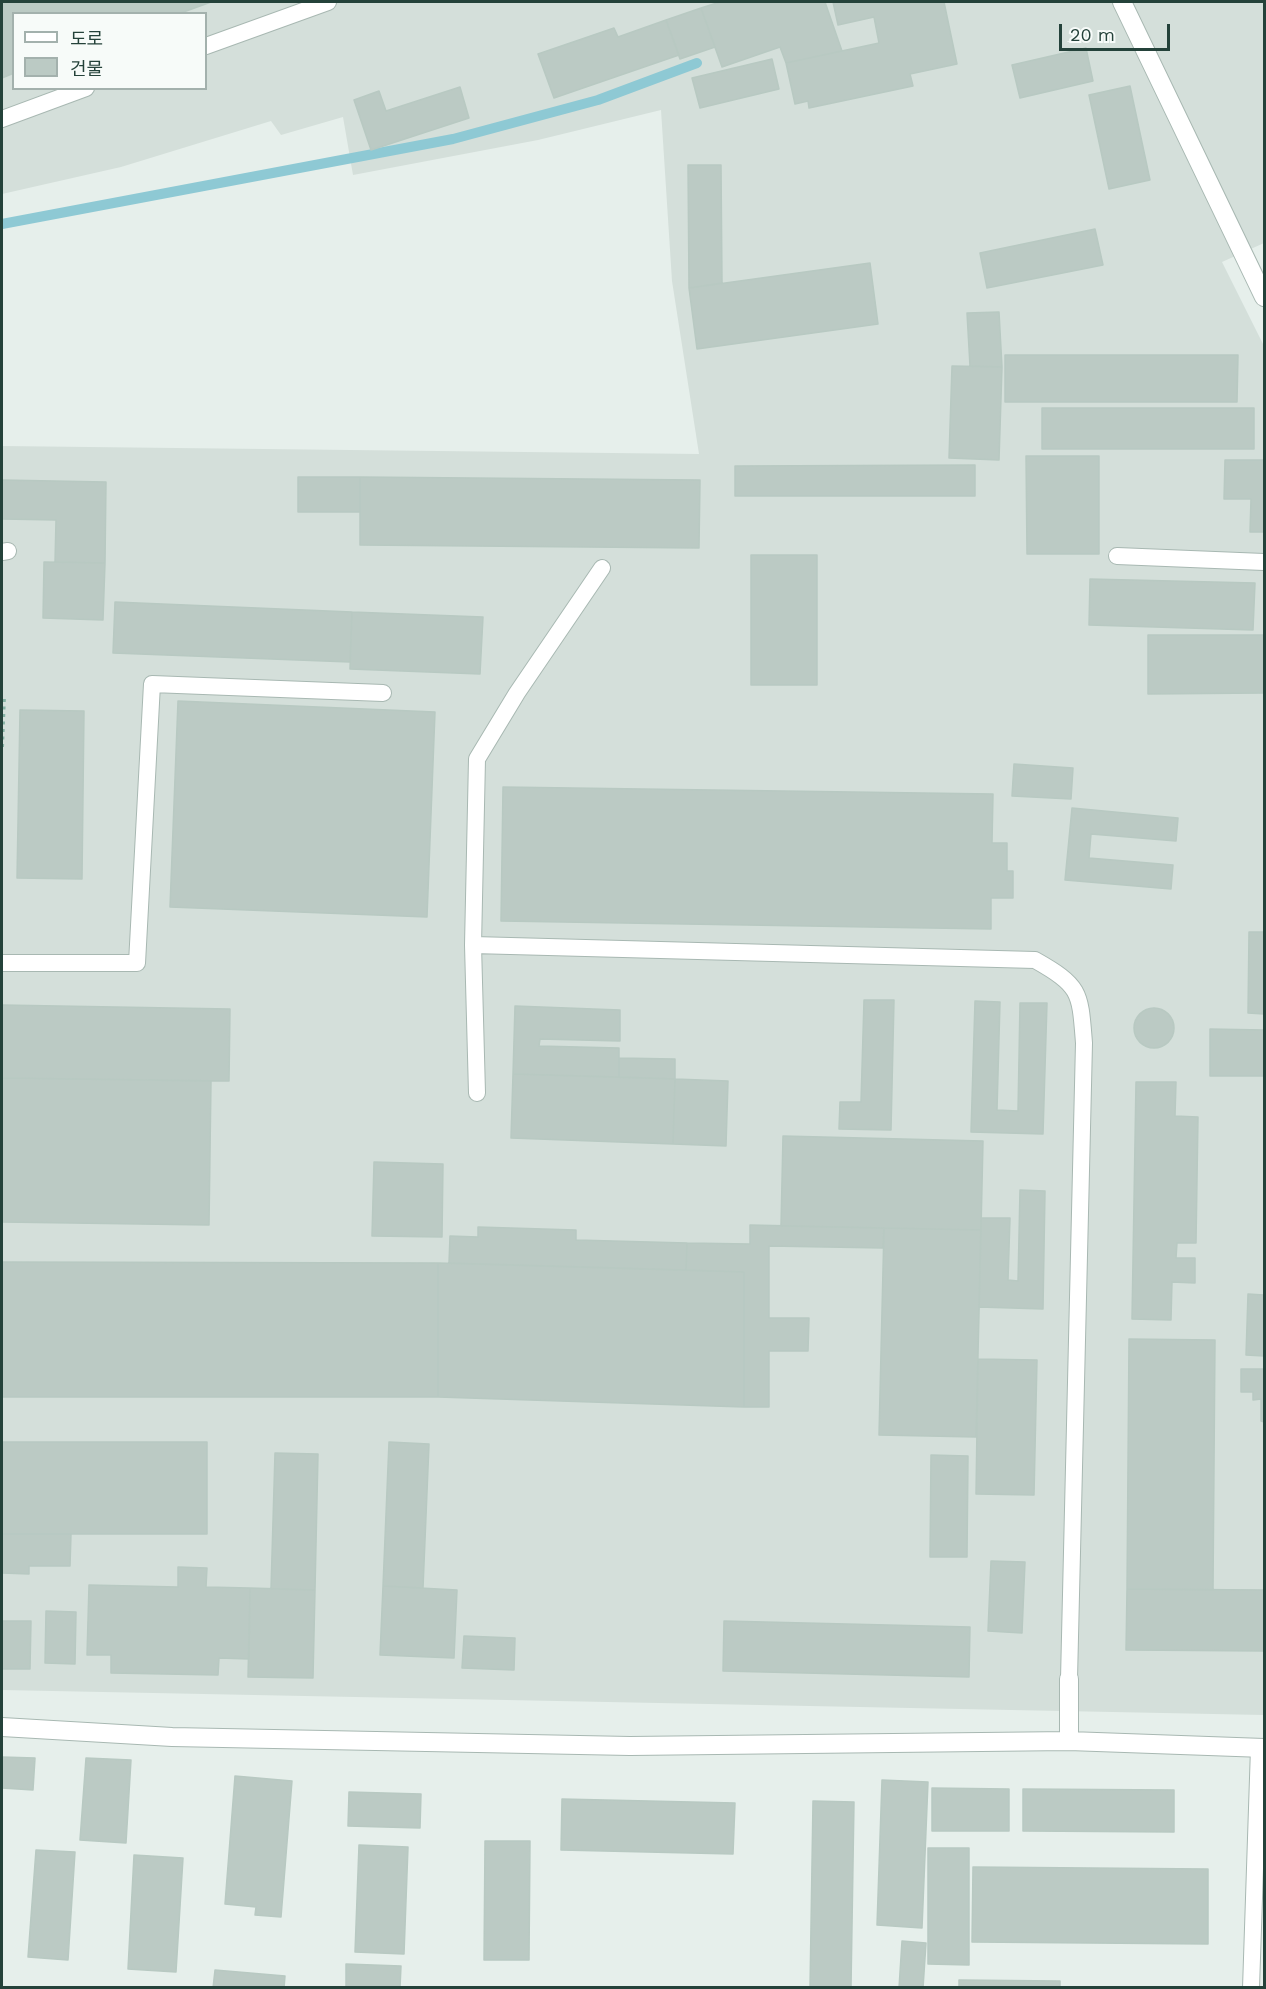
<!DOCTYPE html>
<html>
<head>
<meta charset="utf-8">
<style>
	body { margin:0 }
	#map { position:relative; width:1266px; height:1989px; overflow:hidden; background:#e6efeb; font-family:"Work Sans","Noto Sans KR",sans-serif }
	canvas { display:block }
	.frame { position:absolute; inset:0; border:3px solid #24423a; pointer-events:none }
	.legend { position:absolute; left:12px; top:12px; width:195px; height:78px; box-sizing:border-box; background:#f7fbf9; border:2px solid #a3b1ad; margin:0; padding:8px 10px; list-style:none; font-size:18px; color:#24423a }
	.legend li { display:flex; align-items:center; gap:12px; height:30px }
	.legend b { width:30px; border:2px solid #a3b1ad }
	.scale { position:absolute; left:1059px; top:24px; width:111px; height:27px; box-sizing:border-box; border:3px solid #24423a; border-top:0; padding-left:8px; font-size:18px; line-height:21px; white-space:nowrap; color:#24423a; -webkit-text-stroke:4px #f7fbf9; paint-order:stroke }
</style>
</head>
<body>
<div id="map">
<canvas width="1266" height="1989"></canvas>
<div class="frame"></div>
<ul class="legend">
<li><b style="height:8px;background:#fff"></b>도로</li>
<li><b style="height:16px;background:#bbcac4"></b>건물</li>
</ul>
<div class="scale">20 m</div>
</div>
<script>
const c = document.querySelector('canvas').getContext('2d');
c.lineJoin = 'round';
function fill(path, color) { c.fillStyle = color; c.fill(path, 'evenodd'); }
function stroke(path, color, width, dash) { c.strokeStyle = color; c.lineWidth = width; c.lineCap = dash ? 'butt' : 'round'; c.setLineDash(dash || []); c.stroke(path); }
const built = new Path2D(`
	M2,2H1264V243L1222,262L1264,346V1715L2,1690V446L699,454L672,281L661,110L538,140L353,175L343,117L281,135L271,121L121,167L2,194ZM14,14H206V88H14Z`);
const stream = new Path2D(`
	M2,224L453,139L598,100L697,63`);
const building = new Path2D(`
	M2,2H211L178,14H14V73L2,78Z
	M720,2H825L842,51L786,63L780,47L722,67L701,8Z
	M833,2H944L957,64L910,74L913,86L809,108L808,101L795,104L786,63L879,43L874,17L838,25Z
	M701,8L715,47L680,59L666,20Z
	M666,20L679,55L554,98L538,54L614,28L618,37Z
	M1086,48L1093,81L1020,98L1012,65Z
	M772,59L779,89L700,108L692,78Z
	M1130,86L1150,180L1109,189L1089,95Z
	M460,87L469,118L371,150L354,100L379,91L386,111Z
	M688,165H721L722,283L689,288Z
	M1095,229L1103,265L987,288L980,253Z
	M870,263L878,324L697,349L689,288Z
	M999,312L1002,367L970,366L967,313Z
	M1005,355H1238L1237,402H1005Z
	M952,366L1002,367L999,460L949,458Z
	M1042,408H1254V449H1042Z
	M1026,456H1099V554H1027Z
	M1225,460H1264V532H1250L1251,499H1224Z
	M975,465V496H735V466Z
	M298,477H360V512H298Z
	M360,477L700,480L699,548L360,545Z
	M2,480L106,482L105,563L55,562L56,520L2,519Z
	M751,555H817V685H751Z
	M44,562L105,563L103,620L43,618Z
	M1090,579L1255,583L1253,630L1089,625Z
	M115,602L352,612L350,662L113,653Z
	M352,612L483,617L480,674L350,669Z
	M1148,635H1264V693L1148,694Z
	M178,701L435,712L427,917L170,907Z
	M20,710L84,711L82,879L17,878Z
	M1014,764L1073,768L1071,799L1012,796Z
	M503,787L993,794L992,843H1007V871H1013V898H991V929L501,921Z
	M1072,808L1178,818L1176,841L1091,834L1089,858L1173,865L1171,889L1065,880Z
	M1249,932H1264V1014L1248,1013Z
	M864,1000H894L891,1130L839,1129L840,1102H861Z
	M975,1001L1000,1002L997,1110L1018,1111L1020,1003H1047L1043,1134L971,1132Z
	M2,1005L230,1009L229,1081L2,1078Z
	M515,1006L620,1010V1041L540,1039L539,1046L619,1048V1077L513,1074Z
	M1134 1028a20 20 0 1 1 40 0a20 20 0 1 1-40 0Z
	M1210,1029L1264,1030V1076H1210Z
	M619,1058L675,1059V1079L619,1077Z
	M513,1074L675,1079L673,1144L511,1138Z
	M2,1078L211,1081L209,1225L2,1222Z
	M675,1079L728,1081L726,1146L673,1144Z
	M1136,1082H1176L1175,1116L1198,1117L1196,1243H1177L1176,1258H1195V1283L1172,1282L1171,1320L1132,1319Z
	M783,1136L983,1141L981,1230L781,1226Z
	M374,1162L443,1164L442,1237L372,1236Z
	M1020,1190L1045,1191L1043,1309L979,1307L981,1218H1010L1008,1280L1018,1281Z
	M750,1225L884,1228L883,1248L769,1246V1318H809L808,1351H769V1407H744V1272L686,1270L687,1243L750,1244Z
	M478,1227L576,1230V1240L687,1243L686,1270L449,1263L450,1236L478,1237Z
	M884,1228L981,1230L976,1437L879,1435Z
	M2,1262L438,1263V1397H2Z
	M438,1263L744,1272V1407L438,1397Z
	M1248,1294L1264,1295V1356L1246,1355Z
	M1129,1339L1215,1340L1213,1590L1127,1589Z
	M978,1359L1037,1360L1034,1495L976,1494Z
	M1241,1369H1264V1422L1261,1421V1399L1253,1400V1392H1241Z
	M2,1442H207V1534H2Z
	M389,1442L429,1444L423,1588L383,1586Z
	M275,1453L318,1454L315,1590L271,1589Z
	M931,1455L968,1456L967,1557H930Z
	M2,1534H71L70,1566H29V1574L2,1573Z
	M991,1561L1025,1562L1022,1633L988,1631Z
	M178,1567L207,1568L206,1587L250,1588L249,1659L219,1658L218,1675L111,1673V1655H87L89,1585L178,1587Z
	M383,1586L457,1590L454,1658L380,1655Z
	M250,1588L315,1590L313,1678L248,1677Z
	M1127,1589L1264,1590V1651L1126,1650Z
	M46,1611L76,1612L75,1664L45,1663Z
	M2,1621H31L30,1669H2Z
	M724,1621L970,1627L969,1677L723,1671Z
	M464,1636L515,1638L514,1670L462,1668Z
	M2,1757L35,1758L33,1790L2,1788Z
	M86,1758L131,1760L126,1843L80,1840Z
	M235,1776L292,1781L281,1917L255,1915L256,1907L225,1904Z
	M882,1780L928,1782L922,1928L877,1925Z
	M932,1788L1009,1789V1831H932Z
	M1023,1789L1174,1790V1832L1023,1831Z
	M349,1792L421,1794L420,1828L348,1826Z
	M562,1799L735,1803L733,1854L561,1850Z
	M813,1801L854,1802L851,1988H810Z
	M485,1841H530L529,1960H484Z
	M359,1845L408,1847L404,1954L355,1952Z
	M928,1848H969V1965L928,1964Z
	M36,1850L75,1852L68,1960L28,1957Z
	M134,1855L183,1858L176,1972L128,1969Z
	M973,1867L1208,1869V1944L972,1942Z
	M902,1941L926,1943L923,1988H899Z
	M346,1964L401,1966L400,1988H346Z
	M215,1970L285,1976L284,1988H213Z
	M959,1980L1060,1981V1988H959Z`);
const path = new Path2D(`
	M2,747L4,696`);
const service = new Path2D(`
	M206,46L328,2
	M2,119L86,88
	M2,552L8,551
	M1117,556L1264,562
	M473,945L1035,960C1081,986 1080,992 1084,1043L1069,1679
	M2,963H137L152,684L383,693
	M477,1093L473,945L477,759L517,693L602,568
	M1251,1988L1259,1748`);
const minor = new Path2D(`
	M1122,2L1264,297
	M2,1727L172,1737L630,1746L1069,1741L1264,1748
	M1069,1741V1679`);
fill(built, '#d4dfda');
stroke(stream, '#8ec9d4', 10);
fill(building, '#bbcac4');
stroke(building, '#b8c9c2', 1.5);
stroke(service, '#a8b8b2', 18);
stroke(minor, '#a8b8b2', 20);
stroke(path, '#86b3a5', 4, [3, 4.5]);
stroke(service, '#fff', 16);
stroke(minor, '#fff', 18);
</script>
</body>
</html>
